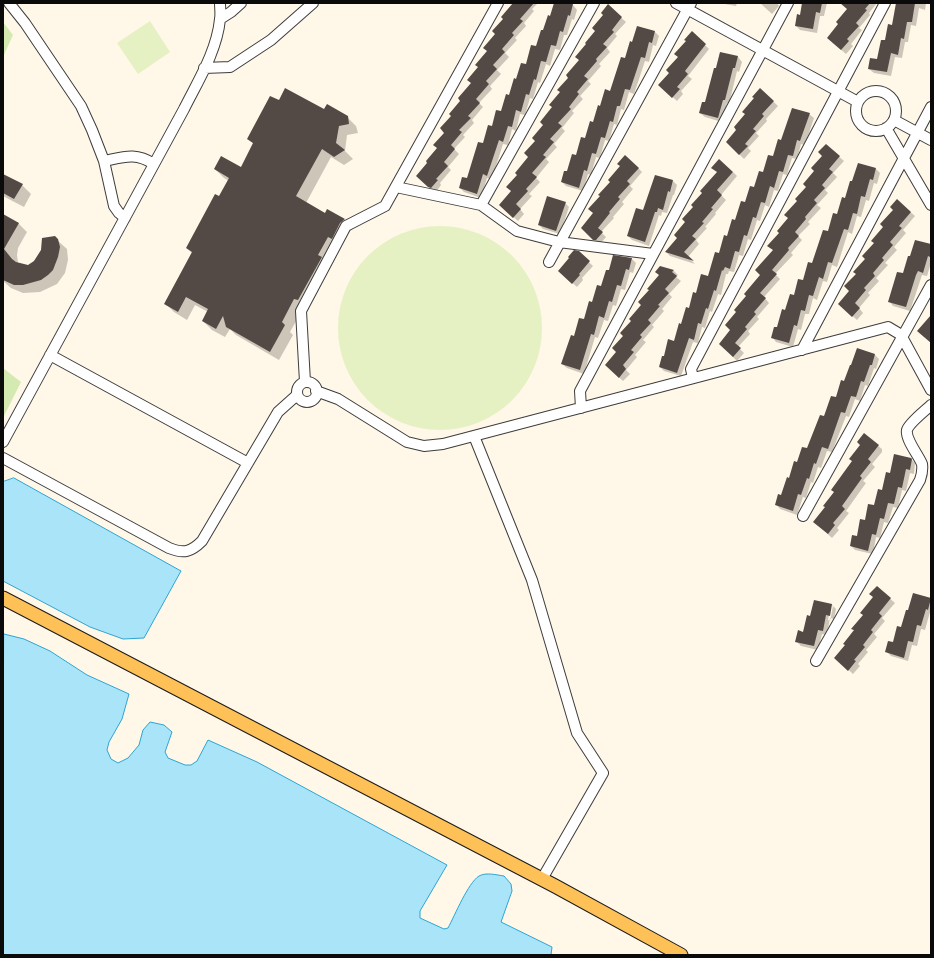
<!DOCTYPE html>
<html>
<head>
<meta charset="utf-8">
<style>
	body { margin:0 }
	#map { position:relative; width:934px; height:958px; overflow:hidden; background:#fff7e7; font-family:"Crimson Pro",serif }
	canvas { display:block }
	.frame { position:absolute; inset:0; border:4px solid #0a0a0a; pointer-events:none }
</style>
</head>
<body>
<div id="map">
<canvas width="934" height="958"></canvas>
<div class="frame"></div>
</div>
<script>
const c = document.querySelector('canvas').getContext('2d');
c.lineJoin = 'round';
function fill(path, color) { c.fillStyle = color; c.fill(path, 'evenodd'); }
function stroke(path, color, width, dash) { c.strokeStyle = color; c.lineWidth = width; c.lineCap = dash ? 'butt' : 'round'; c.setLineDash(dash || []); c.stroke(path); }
const green = new Path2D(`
	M3,22L13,35L3,57Z
	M3,368L21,382L3,418Z`);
const pitch = new Path2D(`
	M150,21L170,52L138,74L117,43Z
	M338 328a102 102 0 1 1 204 0a102 102 0 1 1-204 0Z`);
const water = new Path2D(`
	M14,478L181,571L144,638L123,639L90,627L3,581V482Z
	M4,634L24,639L50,651L87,675L129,694L122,719L109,742L107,750L111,759L118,763L128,758L139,745L143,730L150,722L164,725L172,732L165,752L168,758L185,765H191L197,761L208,740L257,762L447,865L420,911V918L444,929L448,928C455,915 468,883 479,876C486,872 497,875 504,876L511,884L512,891L501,922L552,947L551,955H3Z`);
const shadow = new Path2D(`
	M511,3H538L532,9L534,11L524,23L526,26L515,38L517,40L505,53L509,57L497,70L501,74L490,86L492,89L479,103L483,107L472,120L474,123L463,135L465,137L454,149L459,154L448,167L451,170L440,183L441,185L436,192L433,191L417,176L438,149L452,116L472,84L479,67L488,51L504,19L513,5Z
	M555,3H565L573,5L577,10L574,20L572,19L567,35H564L560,50L555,49L550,66L546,64L540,83L538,82L533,99L530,98L525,115L520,114L516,131L512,129L508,145L503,144L492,179L487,178L481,198L464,192L460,188L467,180L484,144L502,113L517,80L537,48L551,17Z
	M719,3H737L736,6Z
	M760,3H777L779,6L772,14Z
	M803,3H827L824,16H820L817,33L800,30L796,26L801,16Z
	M849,3H877L869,13L870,15L859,28L862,30L851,44L853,46L846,54L832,42L848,9Z
	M903,3H926L925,10L919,8L916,26L911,25L908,42H905L902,58L895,57L891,76L874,73L869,69L878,60Z
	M608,6L626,22L615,34L617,36L607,48L610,52L599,64L601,66L588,81L591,84L580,96L583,99L572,111L574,113L562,128L565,131L554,144L557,147L546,159L549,162L536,178L540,182L529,194L532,196L520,209L524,214L518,221L500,205L512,191L518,175L529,157L536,141L561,92L596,31Z
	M655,32L659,36L656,46L653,45L649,62L645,61L634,94L629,92L624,110L621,109L617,125L614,124L609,141L605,140L600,158L596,157L591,175L588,174L583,191L566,186L562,182L585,140L601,107L610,92L633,43Z
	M705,45L709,49L688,76L692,79L681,91L683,94L677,101L659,85L670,73L679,57Z
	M720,53L738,57L742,62L739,72L737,71L729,104L727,103L722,122L705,117L700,113L706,104Z
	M760,89L778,106L766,119L767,121L756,133L759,136L748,148L751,151L744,159L727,142L738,130Z
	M279,102L347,117L356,126L358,133L347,135L345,151L353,159L344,165L331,157L306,203L326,214L328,211L344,220L353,229L349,232L341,247L337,245L327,263L330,267L307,309L304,307L290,332L293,335L279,360L236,335L230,329L225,337L212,330L203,321L208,312L195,305L187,320L174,312L165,303L192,253L187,248L220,197L229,181L224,178L215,169L241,168L254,144L248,139Z
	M809,114L814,118L805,145L801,144L797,159L792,158L787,175L783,174L778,191L774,190L769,207L765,205L760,221L757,220L751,240L748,239L743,256L739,255L734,272L729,271L728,274H726L721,295L718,294L712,312L710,311L705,328L702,327L698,343L693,342L681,376L664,371L660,367L664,358L674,342L697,294L709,277L746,203L782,141Z
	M826,145L844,161L833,173L837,177L825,190L828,193L817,205L821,208L808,222L810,224L798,236L802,240L791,253L793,255L775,274L780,279L764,297L769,303L757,317L759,319L748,331L750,334L738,347L744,353L737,361L720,344L731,330L738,312L761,275L774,250L780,233L790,219L798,201L807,187L824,156Z
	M621,166L638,168L642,172L630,186L633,189L622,202L624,204L613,217L614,218L601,232L606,237L600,244H598L582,228L594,214L601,196Z
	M876,169L880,173L877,184L874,183L869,201L866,200L861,217L857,216L852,234L848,232L837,267L832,265L827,282L823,281L817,300L813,298L809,314H805L801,330L798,329L793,347L776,342L772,337L813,264L846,199Z
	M733,172L737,176L721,195L726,200L715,213L716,214L705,227L707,228L696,240L699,244L688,257L695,264L670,256L666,252L679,238L675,235Z
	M3,175L22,185L31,194L24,207L3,196Z
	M656,176L673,181L677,185L674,195H673L667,213L662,212L661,216L659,215L649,246L632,240L628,236L644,211Z
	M897,200L915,216L903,230L906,233L894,247L897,250L885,263L888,265L876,278L879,281L868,293L870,295L859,308L863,313L857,320L839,304L850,291L857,274L885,227L894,210Z
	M565,203L569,207L560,234L543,229L539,225Z
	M3,215L18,223L27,232L18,248L17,255L18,263L29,266L32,264L42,250L57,240L67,249L68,260L65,273L57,284L40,292L23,293L11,288L3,281Z
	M931,245V263L927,276L922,275L910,311L893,306L889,301L904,274Z
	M578,252L593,266L582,278L583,280L577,287L559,271Z
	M632,259L636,263L633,273L630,272L625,290L621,289L616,306L613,305L608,321L604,320L598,338L595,337L584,374L567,368L562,364L575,337L609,272Z
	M661,267L674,271L678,275L676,277L681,281L669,294L672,297L662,309L664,311L652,325L654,327L643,340L646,342L635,355L637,357L626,370L630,374L623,381L606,365L617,352L633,321L660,275Z
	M858,349L875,355L879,359L876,369L874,368L868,386L865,385L860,401L855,399L849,417L846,416L832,452L827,451L821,468L818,467L813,483L811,482L806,498L803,497L797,515L780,509L776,504L782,496L798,464L808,450L825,417L836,399L852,367Z
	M877,445L882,449V452L872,464L875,467L863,481L866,483L846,511L849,513L837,528L839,530L832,538L819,526L826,507L853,461Z
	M911,459L915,463L914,474L910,473L906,491L902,490L898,508L893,507L888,523L884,522L880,538L876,537L873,554L855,550L851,546L875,506L891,474Z
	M877,587L895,603L882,618L885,621L874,634L877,637L866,650L868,652L858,664L860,666L853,674L840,662L846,645L874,598Z
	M914,594L931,599V613L930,612L925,630L921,629L917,646L912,645L908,661L891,656L887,652L894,643L902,628L909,612Z
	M832,605L836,609L834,619L830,618L827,635L822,634L818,650L801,646L796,641L804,633L811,617ZM831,606H833L830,621L828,620Z`);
const building = new Path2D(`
	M513,3H534L520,19L523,21L512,33L514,35L502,49L505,52L493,65L497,69L486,81L489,84L476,99L480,103L468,116L471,118L459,130L462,132L451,145L455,149L444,162L448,166L436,179L438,180L431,188L428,187L416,176L427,163L426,161L437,148L433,145L444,133L440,128L451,116L449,114L460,101L458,98L471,83L467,80L478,67L475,65L487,51L483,48L495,34L492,31L503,19L501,17Z
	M554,3H568L573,4L570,16L568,15L563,32L560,31L556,46L551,45L546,62L541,61L536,80L534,79L529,95L526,94L521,112L516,110L512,127L508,126L503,142L499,140L487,176L483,174L477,194L459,188L462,177L467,178L478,142L483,143L488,125L492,126L496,110L501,111L506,94L509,95L514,78L516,79L521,63L526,64L531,45L536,46L541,30H543L548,15L550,16Z
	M802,3H822L820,13L816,12L813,29L795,26L797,14L800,15Z
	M840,3H870L865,9L867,10L856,23L859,26L847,39L849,41L841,50L827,38L838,24L836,22L847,9Z
	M896,3H915L912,22H907L904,39L901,38L898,55L891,53L887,72L868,69L870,58L877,59L881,40H885L888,24L892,25Z
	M608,4L622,17L612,30L614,32L603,44L607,47L596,59L597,61L584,76L588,79L577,92L579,94L569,107L571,109L558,123L562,126L550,139L554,142L543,155L546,157L532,173L537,177L526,189L528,191L516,204L521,209L513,218L499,205L511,191L506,187L517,175L515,173L528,157L524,153L535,141L532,138L543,125L540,122L552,107L549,105L560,92L557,90L568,78L566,75L579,60L575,57L586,44L585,43L595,31L592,28L603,15L601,13Z
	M637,26L655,31L652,43L649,42L645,58L641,57L630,90L625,89L620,106H617L613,122L610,121L605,138L601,137L596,154L592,153L587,171L584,170L579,188L561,182L564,171H567L572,154L576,155L581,137L585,138L590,121L593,122L598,105L600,106L605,89L610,91L621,57L625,58L630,41L632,42Z
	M692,31L706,44L685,71L688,74L677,87L680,89L672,98L658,85L669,73L666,70L678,57L674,54L686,41L684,40Z
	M720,52L738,56L735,68H733L725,100H723L718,118L699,113L702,102H705L714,68H716Z
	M285,88L324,109L327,104L348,116L349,124L339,126L336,143L345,150L334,157L322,149L296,196L325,213L327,209L345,219L340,223L332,239L328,237L318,255L322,257L298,300L294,299L282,322L285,325L270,352L226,327L223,316L216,329L202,321L208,309L186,297L178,312L164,304L192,252L186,248L215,194L219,196L229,178L214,169L221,156L241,167L253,143L247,139L270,96L279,100Z
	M760,88L774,101L762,114L764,116L753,129L756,131L745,144L748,146L739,155L726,142L736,130L734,127L745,114L742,112L754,98L752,97Z
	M792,108L810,113L800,141L797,140L793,156L788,155L783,172L779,171L774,188L770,186L765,203L761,202L756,218L753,217L747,236L744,235L739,252L735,251L730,269L725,267L723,271L722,270L716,291L714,290L708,309L706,308L701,324L698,323L694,340L689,338L677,373L659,367L662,356H664L668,339L674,341L679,323L681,324L686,307L689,308L693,292L696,293L701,274L708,276L715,252L719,253L724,235L727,236L732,219L735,220L741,201L745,202L750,186L754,187L759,171L763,172L768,155L773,156L778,139L781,140Z
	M826,144L840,156L829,169L833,172L822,185L825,188L814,200L817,203L805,217L806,219L795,232L799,236L788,248L789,250L772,270L777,274L760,293L766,298L754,312L756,314L745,327L747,329L735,343L741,348L733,357L719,344L730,330L725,325L736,312L734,310L746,296L744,294L760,275L755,270L773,250L767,246L779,233L777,231L788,218L784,215L797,201L795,199L806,187L803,184L814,171L811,168L822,156L818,152Z
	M625,155L639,168L627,181L630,184L618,197L620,199L609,212L610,213L598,228L603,232L596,240H593L581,228L593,213L588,209L600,196L598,195L610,182L608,180L620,166L617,164Z
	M719,159L733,172L717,190L722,195L711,208L713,209L702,222L704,223L692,236L696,239L684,252L694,261L665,252L677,238L674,235L685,222L682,219L693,207L691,205L702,193L700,191L717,172L711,168Z
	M858,163L876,168L873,180L870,179L865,197L861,196L857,214L853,213L848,230L844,229L832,263L828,262L823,279L819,277L813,296L809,295L805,311L801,310L797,326L794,325L789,343L771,338L774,327H777L782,309L785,310L790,294L794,295L798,279L803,280L808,262L812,263L823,230L828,231L833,213L837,214L842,197L845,198L850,181H852Z
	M3,174L23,184L14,199L3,193Z
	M655,175L673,180L670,192L668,191L663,210L658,208L657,212H655L645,242L627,236L636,208L643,210Z
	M547,196L566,202L556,231L538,225Z
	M897,199L911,212L899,226L902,228L890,242L893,245L882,258L884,260L873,273L875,276L864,288L866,290L855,303L860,308L852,317L838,304L849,291L844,286L856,274L853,272L865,259L862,256L874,243L871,241L883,227L880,224L893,210L890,207Z
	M3,214L19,223L4,249L12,259L16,262L28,265L34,261L41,250L42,238L55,236L58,239L60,247L58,257L53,270L48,275L41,280L23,285H14L3,280Z
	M915,240L931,244V253L930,257L928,256L923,273L918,271L916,275L906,307L888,302L897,272L903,273L908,256H910Z
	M574,250L579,251L590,261L579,274L580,275L572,284L558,271L569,258L568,257Z
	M613,255L632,258L629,270L626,269L621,286L617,285L612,302L609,301L604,318L599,316L594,335L591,334L580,370L561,364L571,335L574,336L579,318L584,319L589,301L592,302L597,285L601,286L606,270H609Z
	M660,266L674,270L672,272L677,276L665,289L669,293L658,305L660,306L648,320L651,323L640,335L642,337L631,350L634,352L623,365L626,369L619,378L605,365L616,352L612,348L623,336L620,333L631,321L629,319L641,305L638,302L649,290L647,289L659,275L655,272Z
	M931,315V343L917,331Z
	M857,348L875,354L872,365H870L864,382L861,381L856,397L851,396L845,413L841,412L828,449L822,447L816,464L814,463L809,479L807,478L801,495L798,494L793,511L775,505L778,494L781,495L787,477L789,478L794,461L797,462L802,447L807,448L820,415L824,416L831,396L836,397L841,380L844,381L850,365H851Z
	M864,433L879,445L868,459L871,462L860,476L862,478L842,506L845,509L833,523L835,525L828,534L813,522L825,507L823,506L834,492L831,490L852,461L849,459L860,445L857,442Z
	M894,454L911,458L912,459L910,470L906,469L902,488L898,487L894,504L888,503L884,519L880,518L876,535L872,534L868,551L850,546L852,535L857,536L860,519L865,520L868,504L874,505L878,489L882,490L886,472L890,473Z
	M877,586L891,598L879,613L882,616L871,630L873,632L863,645L865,647L854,660L856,661L848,671L834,658L845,645L843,644L854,630L851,629L863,615L860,613L873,597L869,594Z
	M913,593L931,598L928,610L926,609L921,626L917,625L913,642L908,641L904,658L885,652L888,641L893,642L897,626L901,627L906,610H908Z
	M814,600L832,604L830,616L826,615L823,631L818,630L814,646L795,642L798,630L803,632L807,615L810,616Z`);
const minor = new Path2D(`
	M9,3L25,23L81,106L92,130L104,161L114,206L119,213L125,218
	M676,3L858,102
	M220,19L231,12L241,3
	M204,68L230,67L271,40L313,3
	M856 111a20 20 0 1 1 40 0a20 20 0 1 1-40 0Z
	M894,120L931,140
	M886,128L931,205
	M104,161C124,157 135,152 154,164
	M396,187L481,205L517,231L559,242L653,254
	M481,205L594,3
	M549,262L691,3
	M902,337L931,390
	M802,350L931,107
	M50,355L248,463
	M693,378L691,369L885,3
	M305,382L301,311L346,226L385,206L498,3
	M297 392a10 10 0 1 1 20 0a10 10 0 1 1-20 0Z
	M316,391L338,399L407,442L424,446L443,444L888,327L903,336
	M581,408L580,391L788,3
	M474,436L532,580L577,733L603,773L542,879
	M3,442L184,109C198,81 217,51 220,19C221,14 220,8 220,3
	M3,458L169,548C184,554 191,552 202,541L278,412L297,395
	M803,516L931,285
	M816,661L920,480C922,474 923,470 922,464C919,456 905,439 907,430C909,423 925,411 931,405`);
const major = new Path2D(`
	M3,598L555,886L681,955`);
fill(green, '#d5eab0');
fill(pitch, '#e6f1c3');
fill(water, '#aae4f8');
stroke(water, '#2ea4d2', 1);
fill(shadow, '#0003');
fill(building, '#534a46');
stroke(minor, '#3d3d3d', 12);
stroke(major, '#1b1b1b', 15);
stroke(minor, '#fff', 10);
stroke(major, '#fec158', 13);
</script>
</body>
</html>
